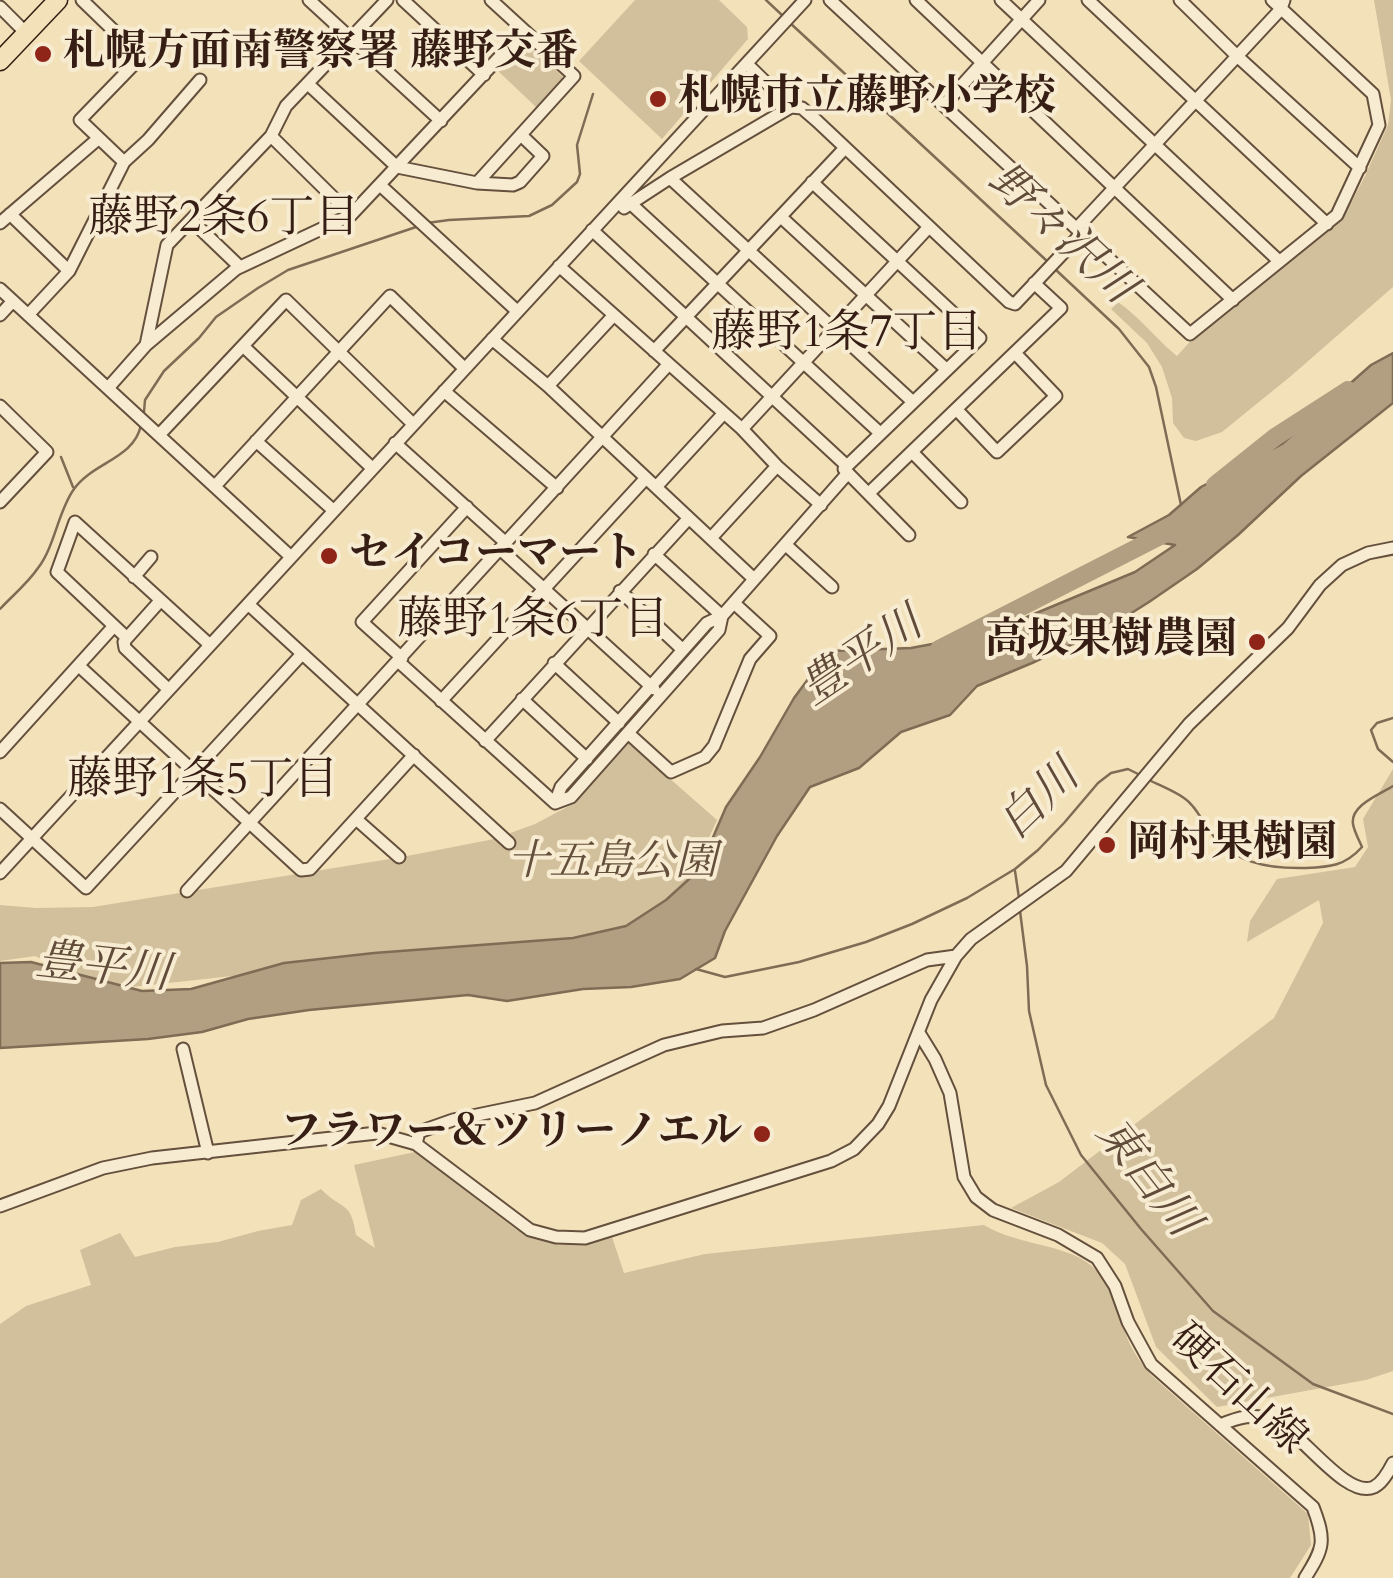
<!DOCTYPE html>
<html>
<head>
<meta charset="utf-8">
<style>
	body { margin:0 }
	canvas { display:block; background:#f2e1b9 }
</style>
</head>
<body>
<canvas width="1393" height="1578"></canvas>
<script>
const c = document.querySelector('canvas').getContext('2d');
c.lineJoin = 'round';
function fill(path, color) { c.fillStyle = color; c.fill(path, 'evenodd'); }
function stroke(path, color, width, dash) { c.strokeStyle = color; c.lineWidth = width; c.lineCap = dash ? 'butt' : 'round'; c.setLineDash(dash || []); c.stroke(path); }
function label(font, color, halo, rows, align = 'center') {
  c.font = font + ' Cardo,"Noto Serif JP",serif'; c.lineWidth = 8; c.setLineDash([]); c.textBaseline = 'middle'; c.strokeStyle = halo; c.fillStyle = color; for (const [text, x, y, turn = 0] of rows) {
    c.save(); c.translate(x, y); c.rotate((+turn || 0) * Math.PI / 180); c.textAlign = isNaN(turn) ? turn : align; if (halo) c.strokeText(text, 0, 0); c.fillText(text, 0, 0); c.restore();
  }
}
const green = new Path2D(`
	M635,0H719L747,27L748,39L662,139L579,61Z
	M1374,0H1393V287L1291,376L1222,432L1196,441L1184,438L1173,423L1172,398L1162,367L1147,343L1111,309L1118,302C1140,317 1156,339 1177,356L1195,336L1344,216L1365,176L1388,125L1391,100Z
	M526,42L562,76L563,80L537,108L497,70L522,43Z
	M627,741L717,820L691,877L662,917L628,939L315,967L113,989L35,956L0,961V905L36,908L93,907L402,857L494,839L535,824L571,805Z
	M1393,769V1371L1366,1380L1217,1407L1156,1347L1125,1264L1102,1243L1011,1208L1059,1182L1274,1018L1323,923L1319,900L1247,942L1250,921L1277,879L1355,867L1368,847L1363,819Z
	M415,1152L517,1230L559,1245L612,1237L624,1273L705,1254L984,1225C1014,1243 1050,1243 1080,1258C1115,1276 1116,1319 1133,1350C1138,1359 1145,1368 1152,1376L1308,1514L1311,1545L1290,1578H0V1324L26,1306L91,1285L80,1250L120,1233L135,1257L175,1247L218,1242L258,1231L292,1225L301,1200L321,1189C342,1211 351,1200 356,1235L375,1248L354,1165Z`);
const water = new Path2D(`
	M1393,353V403L1301,476L1238,535L1197,569L1149,602L1111,626L1032,663L977,686L950,715L901,732L859,768L810,787L777,836L725,931L715,958L680,979L631,987L583,989L507,1001L468,995L309,1010L248,1019L202,1032L148,1039L0,1048V963L31,962L142,991L191,989L284,963L374,953L573,938L626,926L666,900L699,870L726,807L760,757L794,698L829,651L911,648L986,634L1135,572L1175,545L1128,537L1169,515L1201,487L1282,444L1371,365Z`);
const stream = new Path2D(`
	M766,0L783,16
	M789,22L1047,261
	M427,223L449,220L529,216L552,205L577,182L580,174L577,145L593,94
	M1056,270L1119,329L1149,367L1156,387L1181,505
	M144,412L145,400L164,371L199,338L216,317L258,288L288,270L419,226
	M61,457L73,487
	M0,609C12,596 28,583 38,568C55,546 58,511 74,489C93,462 134,459 141,425
	M1393,718L1377,723L1371,730L1378,749L1393,762
	M1149,780C1161,786 1174,791 1184,798C1195,805 1201,819 1208,829C1232,863 1267,869 1306,868C1330,867 1345,866 1362,847C1359,840 1354,831 1353,824C1350,805 1381,794 1393,786
	M1015,871L1019,898
	M1020,911L1027,966L1029,1011L1046,1085L1081,1155L1141,1229L1213,1311L1313,1384L1393,1414
	M696,969L725,977L799,962L866,942L912,924L967,898L1015,869L1038,850L1064,823L1098,783L1111,773L1128,769L1138,774`);
const river = new Path2D(`
	M1215,485L1275,437L1348,390
	M939,649L1170,531`);
const minor = new Path2D(`
	M82,0L141,57L80,120L124,162
	M309,0L441,121
	M403,0L484,75
	M830,0L1190,334L1337,215L1379,125L1373,94L1272,0
	M916,0L1233,300
	M1001,0L1279,261
	M1088,0L1327,224
	M1180,0L1237,56L1360,168
	M0,7L26,33
	M747,64L791,107L802,108L817,121L1009,302L1015,304L1082,233
	M308,84L397,167L477,183L513,185L520,182L543,156L521,135
	M945,104L1039,0
	M271,136L286,106L387,0
	M670,178L913,402
	M812,182L980,338L847,466
	M477,183L574,76L491,0
	M380,185L517,311
	M630,203L880,433
	M624,208L670,178L791,107
	M10,214L69,271
	M781,217L947,370
	M191,220L240,267
	M0,223L99,138
	M1077,228L1281,9L1284,0
	M592,230L847,466L844,469L909,535
	M559,266L742,429L777,466L821,505
	M0,289L290,556
	M0,315L13,301
	M28,315L69,271L124,162L148,140L200,80
	M492,339L548,386L754,579
	M146,345L167,245L271,136L351,215
	M243,346L372,468
	M654,351L845,148
	M548,386L614,315
	M108,388L146,345L236,269L351,215L524,31
	M444,391L557,488
	M0,406L47,452L0,502
	M957,410L997,452L1056,396L1016,354
	M742,429L928,228
	M159,435L286,300L413,424
	M256,441L333,510
	M395,443L506,543
	M912,452L961,502
	M215,486L390,296L464,368
	M656,487L724,413
	M869,493L1061,308L1034,283
	M711,538L777,466
	M786,545L832,587
	M500,549L654,689
	M654,554L722,616
	M134,577L151,557
	M620,591L683,650
	M248,604L509,843
	M127,638L160,601
	M402,658L362,622L467,507
	M399,662L555,803
	M554,663L619,723
	M79,666L301,870L310,869L414,755
	M168,689L125,648L124,642L127,638L57,572L75,522L210,645
	M522,699L587,759
	M441,701L646,478
	M628,733L671,772L705,757L714,746L750,659L770,636L734,603
	M485,741L689,518
	M0,752L114,626
	M555,803L561,787L707,623L722,616L848,473
	M555,803L571,797L719,630L722,616
	M0,809L86,888L302,654
	M356,819L399,857
	M0,873L805,0
	M187,891L668,365
	M919,1033L935,1059L950,1093L964,1177L976,1197L993,1210L1058,1235L1097,1258L1115,1286L1128,1322L1151,1364L1313,1507C1326,1541 1324,1548 1305,1578
	M183,1049L208,1153
	M416,1144L419,1132L453,1120L535,1103L664,1045L722,1031L763,1028L814,1010L927,960L956,956
	M0,1206L103,1168L152,1158L377,1133L416,1144L530,1230L556,1237L585,1238L831,1161L854,1149L878,1124L889,1106L931,1000L956,956L971,939L1066,871L1189,724L1288,628L1320,585L1342,565L1368,553L1393,548
	M1220,1425C1239,1417 1253,1413 1273,1420C1301,1431 1346,1500 1374,1487C1382,1483 1389,1471 1393,1463`);
const highway = new Path2D(`
	M0,61L58,0`);
const markers = [
	[43,54,10,"#8f2418"],
	[658,99,10,"#8f2418"],
	[329,556,10,"#8f2418"],
	[1257,642,10,"#8f2418"],
	[1107,845,10,"#8f2418"],
	[762,1134,10,"#8f2418"]
];
const poiNames = [
	["札幌方面南警察署 藤野交番",63,54],
	["札幌市立藤野小学校",678,99],
	["セイコーマート",349,556],
	["高坂果樹農園",1237,642,"right"],
	["岡村果樹園",1127,845],
	["フラワー＆ツリーノエル",742,1134,"right"]
];
const parkNames = [
	["十五島公園",612,864]
];
const streetNames = [
	["硬石山線",1237,1391,43]
];
const neighbourhoodNames = [
	["藤野2条6丁目",224,221],
	["藤野1条7丁目",847,336],
	["藤野1条6丁目",533,623],
	["藤野1条5丁目",203,783]
];
const waterNames = [
	["野々沢川",1060,236,43],
	["豊平川",863,659,-34],
	["白川",1041,802,-44],
	["豊平川",103,970,6],
	["東白川",1145,1179,52]
];
fill(green, '#d2c09d');
fill(water, '#b29f81');
stroke(water, '#806b55', 2.5);
stroke(stream, '#806b55', 2.5);
stroke(river, '#b29f81', 18);
stroke(minor, '#654f3d', 15);
stroke(highway, '#361e14', 21);
stroke(minor, '#f7ecd2', 11);
stroke(highway, '#f2e1b9', 18);
for (const [x, y, r, color] of markers) { const dot = new Path2D(); dot.arc(x, y, r, 0, 2 * Math.PI); c.fillStyle = color; c.fill(dot); stroke(dot, '#f7ecd2', 4); }
label('bold 42px', '#361e14', '#f7ecd2', poiNames, 'left');
label('italic 42px', '#654f3d', '#f7ecd2', parkNames);
label('42px', '#361e14', '#f7ecd2', streetNames);
label('45px', '#361e14', '#f7ecd2', neighbourhoodNames);
label('italic 45px', '#614b3a', '#f7ecd2', waterNames);
</script>
</body>
</html>
